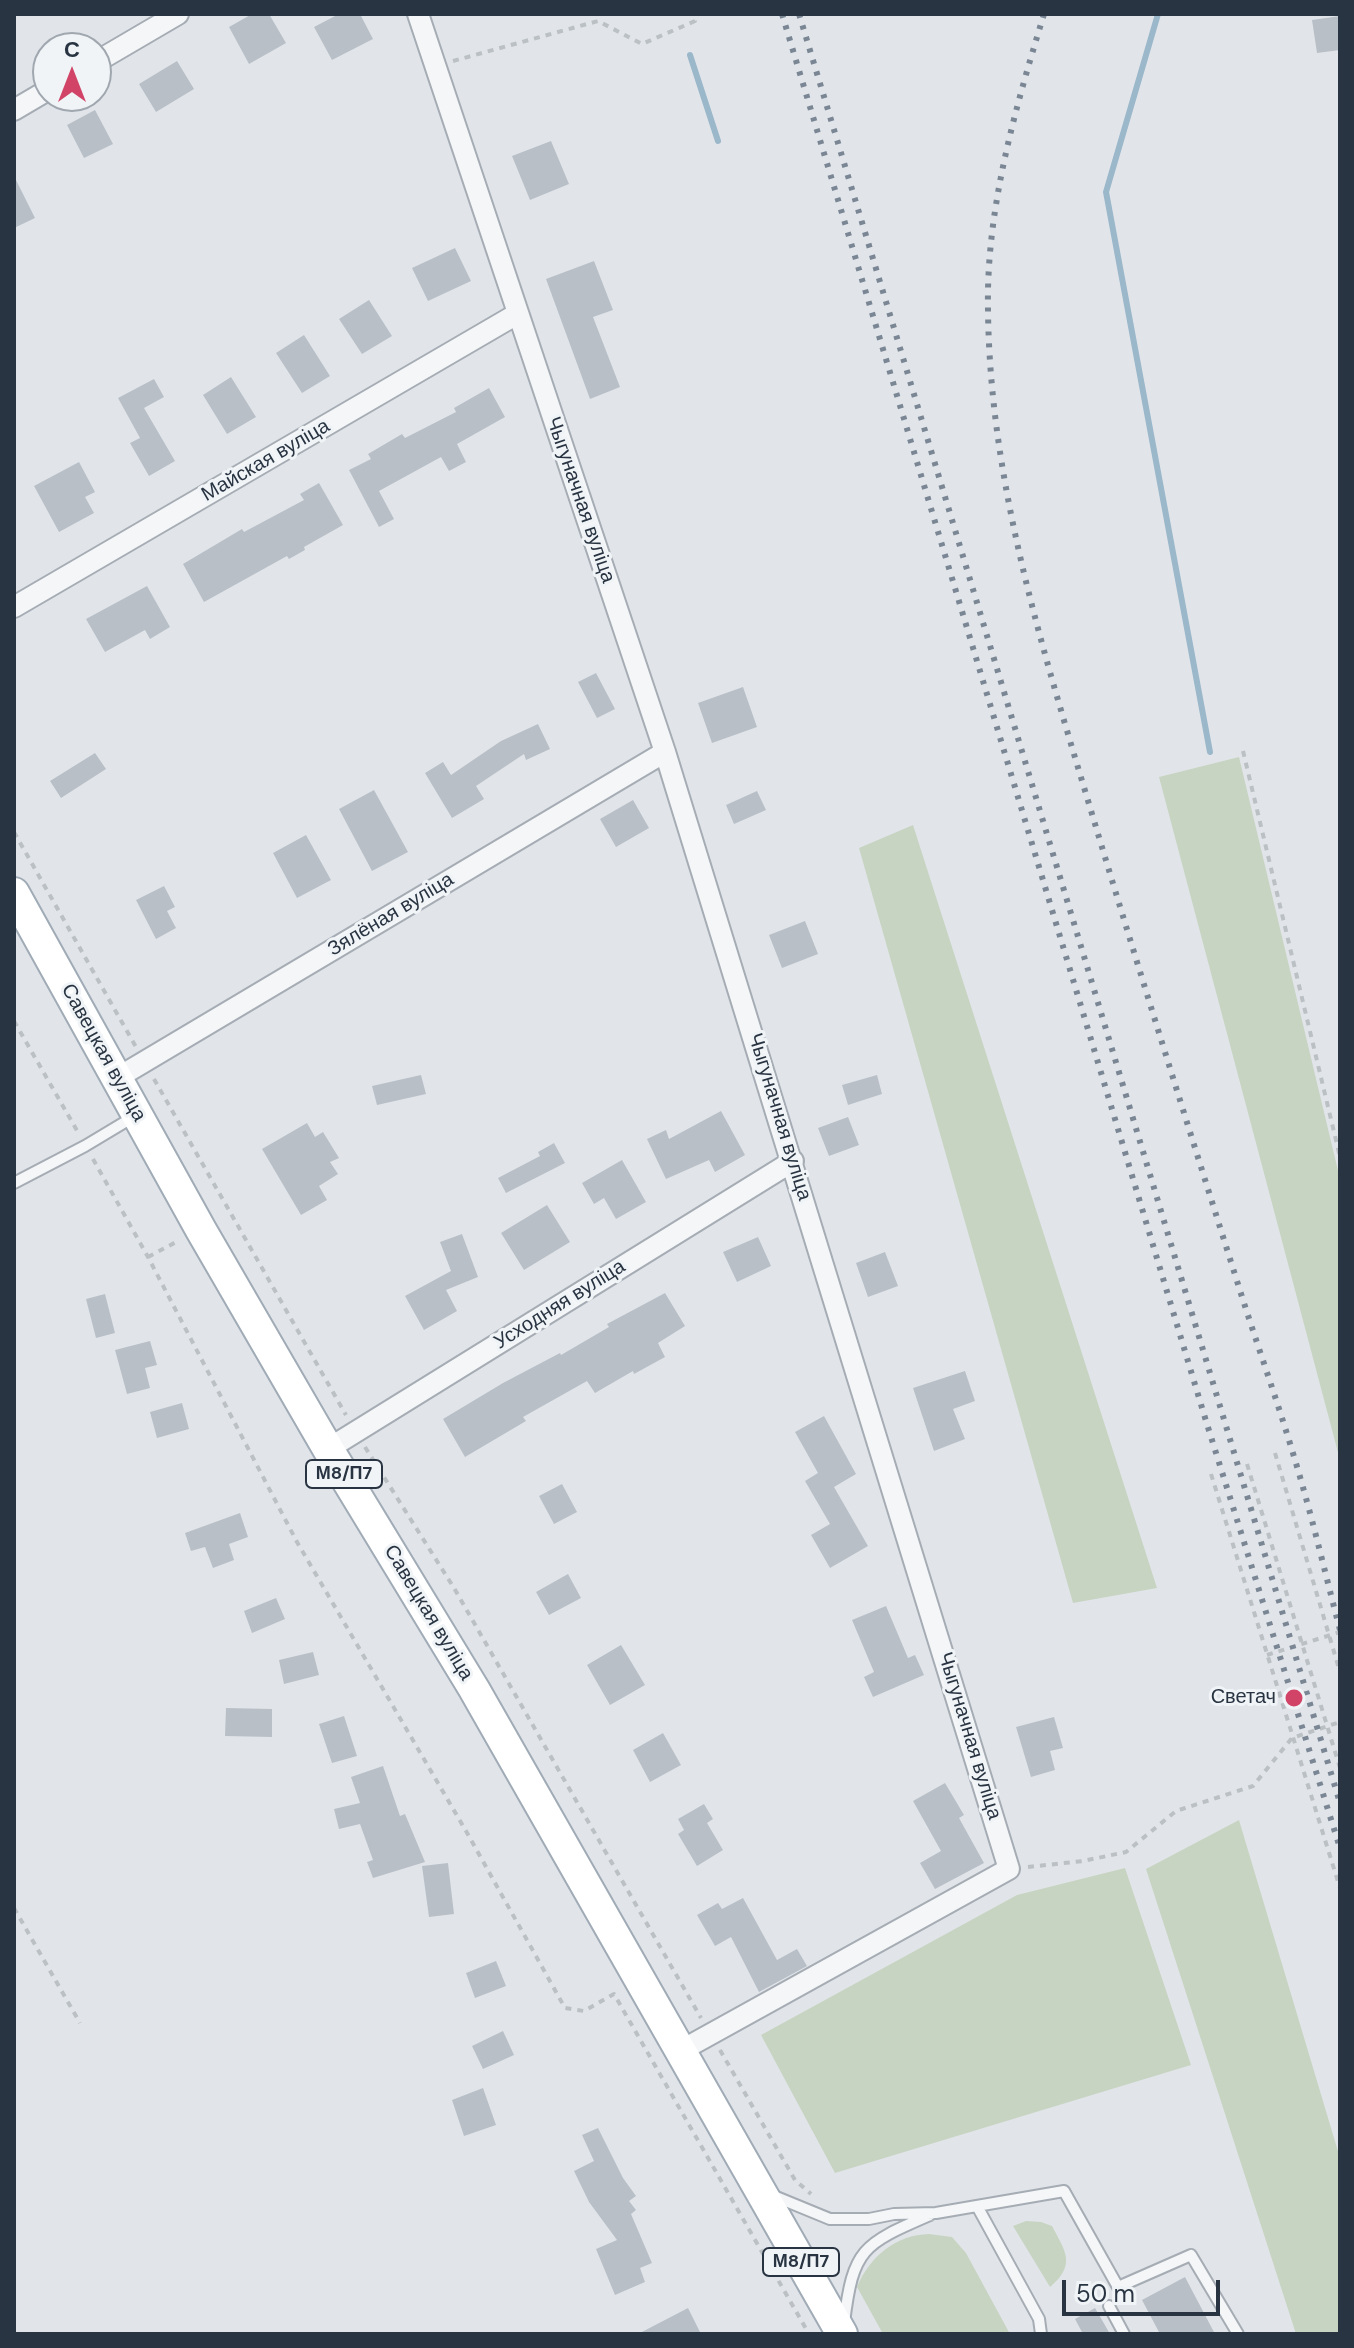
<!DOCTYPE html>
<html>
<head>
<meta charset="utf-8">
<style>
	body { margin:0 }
	#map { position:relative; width:1354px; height:2348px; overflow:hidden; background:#e1e5ea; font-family:"DM Sans",sans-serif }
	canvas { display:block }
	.frame { position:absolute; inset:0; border:16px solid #293442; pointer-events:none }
	.north { position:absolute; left:32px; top:32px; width:80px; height:80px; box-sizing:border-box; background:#f0f4f7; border:2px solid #a0a7af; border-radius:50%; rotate:0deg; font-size:22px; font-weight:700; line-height:32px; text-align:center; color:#293442 }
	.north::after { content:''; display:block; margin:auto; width:28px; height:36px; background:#d14468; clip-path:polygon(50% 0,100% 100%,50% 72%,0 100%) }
	.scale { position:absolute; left:1062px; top:2280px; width:158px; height:36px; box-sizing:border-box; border:4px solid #293442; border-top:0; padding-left:10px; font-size:24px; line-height:28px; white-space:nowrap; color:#293442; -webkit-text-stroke:6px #f0f4f7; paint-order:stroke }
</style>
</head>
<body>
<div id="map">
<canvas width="1354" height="2348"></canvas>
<div class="frame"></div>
<div class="north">С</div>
<div class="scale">50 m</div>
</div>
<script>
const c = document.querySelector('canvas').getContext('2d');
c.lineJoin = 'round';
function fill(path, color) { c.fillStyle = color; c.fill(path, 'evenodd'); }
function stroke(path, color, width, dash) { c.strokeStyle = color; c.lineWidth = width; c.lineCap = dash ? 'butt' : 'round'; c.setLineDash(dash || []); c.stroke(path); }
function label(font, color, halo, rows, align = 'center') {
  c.font = font + ' "DM Sans",sans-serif'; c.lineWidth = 6; c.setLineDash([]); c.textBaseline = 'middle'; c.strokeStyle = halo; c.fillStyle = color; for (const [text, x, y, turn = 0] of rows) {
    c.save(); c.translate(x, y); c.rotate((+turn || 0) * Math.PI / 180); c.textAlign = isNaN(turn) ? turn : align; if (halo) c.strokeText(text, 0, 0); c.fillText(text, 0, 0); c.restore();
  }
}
const green = new Path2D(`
	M1239,757L1340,1179V1460L1159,777Z
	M913,825L1157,1588L1073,1603L859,848Z
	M1239,1820L1340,2158V2334H1296L1146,1869Z
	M1125,1868L1191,2065L835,2173L761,2035L1017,1895Z
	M1026,2221L1041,2222L1052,2226C1066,2252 1076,2265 1050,2287L1013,2226Z
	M929,2234L952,2237L966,2253L1010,2334H883L857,2287C870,2256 896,2235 929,2234Z`);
const stream = new Path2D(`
	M1158,14L1106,192L1210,752
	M690,55L718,141`);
const building = new Path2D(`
	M252,14H269L286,43L249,64L229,27Z
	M339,14H360L373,39L332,60L314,27Z
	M1340,16V50L1317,53L1312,20Z
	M177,61L194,89L156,112L139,84Z
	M95,110L113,144L84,158L67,125Z
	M551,141L569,184L530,200L512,156Z
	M14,176L35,218L14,228Z
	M455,248L471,281L428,301L412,268Z
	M594,261L613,310L593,317L620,387L590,399L546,279Z
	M369,300L392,336L362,354L339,319Z
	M304,335L330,376L302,393L276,353Z
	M231,377L256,417L227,434L203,395Z
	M154,379L164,397L144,408L175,461L149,476L130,443L140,438L118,398Z
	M489,388L505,417L457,444L466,462L449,471L441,457L379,491L394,519L379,527L349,470L371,459L368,454L402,434L405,438L456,412L454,408Z
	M79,462L95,492L85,497L94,513L59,532L34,486Z
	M319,483L343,525L304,547L305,550L289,559L287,556L204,602L183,564L242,529L244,532L304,500L300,494Z
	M147,586L170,627L150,639L145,630L105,652L86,619Z
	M596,673L615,709L597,718L578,682Z
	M743,687L757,727L712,743L698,703Z
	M538,724L550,749L526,760L524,754L476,786L484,799L452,818L425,773L443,762L451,775L501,741Z
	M95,753L106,769L61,798L50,781Z
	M374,790L408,852L372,871L339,809Z
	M757,791L766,810L734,824L726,805Z
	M633,800L649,828L616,847L600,819Z
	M306,835L331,880L297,898L273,853Z
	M164,886L175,907L167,911L176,928L156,939L136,900Z
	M805,921L818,954L782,968L769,935Z
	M421,1075L426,1094L377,1105L372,1086Z
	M877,1075L882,1094L848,1105L842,1085Z
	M721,1111L745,1155L715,1172L709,1160L666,1179L647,1139L666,1130L669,1139Z
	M848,1117L859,1145L829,1156L818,1128Z
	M307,1123L315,1137L323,1132L339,1158L330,1162L338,1174L319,1186L327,1200L301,1215L262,1149Z
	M554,1143L565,1163L506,1193L498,1178L540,1156L538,1152Z
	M622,1160L646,1202L616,1219L604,1198L594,1204L582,1183Z
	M547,1205L570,1242L524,1270L501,1233Z
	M462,1234L478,1277L446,1290L457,1311L424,1330L405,1296L451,1271L440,1242Z
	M758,1237L771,1266L737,1282L723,1252Z
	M885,1252L898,1286L868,1297L856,1263Z
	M665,1293L685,1326L658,1343L665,1357L634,1374L633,1371L595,1393L587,1381L523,1417L526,1421L465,1457L443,1419L503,1383L560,1353L561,1355L609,1327L607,1324Z
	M105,1294L115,1333L96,1338L86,1299Z
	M150,1341L157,1365L145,1368L150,1388L127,1394L115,1350Z
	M965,1371L975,1401L953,1409L965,1439L934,1451L913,1388Z
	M182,1403L189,1429L157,1438L150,1412Z
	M824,1416L856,1474L834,1487L868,1546L830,1568L811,1535L830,1524L805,1481L818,1473L795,1432Z
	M562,1484L577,1512L554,1524L539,1496Z
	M240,1513L248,1537L229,1544L234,1560L213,1568L205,1547L191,1551L185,1533Z
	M568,1574L581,1598L549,1615L536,1592Z
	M276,1598L285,1619L252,1633L244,1611Z
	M886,1606L908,1658L915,1655L924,1675L873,1697L864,1677L874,1672L852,1620Z
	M621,1645L645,1685L610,1705L587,1665Z
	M313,1652L319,1675L284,1684L279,1660Z
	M226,1708L272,1709V1737L225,1736Z
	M344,1716L357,1756L332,1763L319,1724Z
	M1054,1717L1063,1748L1050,1751L1055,1770L1031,1777L1016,1727Z
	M663,1733L681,1765L650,1782L633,1750Z
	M383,1766L400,1816L405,1814L425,1862L373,1878L367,1862L373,1860L360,1824L339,1829L334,1809L360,1803L351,1777Z
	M945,1783L964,1815L959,1818L984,1863L935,1889L920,1863L941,1851L913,1801Z
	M704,1804L713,1819L707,1823L723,1850L697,1866L678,1834L684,1830L678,1819Z
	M448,1863L454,1914L429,1917L422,1866Z
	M743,1898L777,1960L797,1949L807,1966L759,1992L731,1937L715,1946L697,1915L718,1903L722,1909Z
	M496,1961L506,1986L475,1998L466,1973Z
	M503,2031L514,2055L483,2069L472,2046Z
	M483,2088L496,2125L464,2136L452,2100Z
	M598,2128L623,2178L636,2196L629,2201L636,2210L631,2214L652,2263L640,2268L645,2282L615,2295L596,2249L617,2240L589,2202L574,2171L594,2161L582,2135Z
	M1185,2277L1215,2334H1160L1142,2300Z
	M688,2308L701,2334H638Z
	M1095,2308L1102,2320L1110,2334H1083L1075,2319Z`);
const path = new Path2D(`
	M453,61L598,21L642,44L695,21L694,14
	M1243,751L1340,1157
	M14,832L136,1047
	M14,1021L79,1134
	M154,1079L346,1415
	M93,1159L148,1257L297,1542L466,1831L565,2008L584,2011L614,1994L809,2334
	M148,1257L178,1241
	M365,1447L454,1588L701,2018
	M1275,1453L1340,1672
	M1247,1464L1340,1768
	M1211,1474L1340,1888
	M1267,1655L1340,1632
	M1028,1867L1083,1861L1126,1852L1176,1811L1253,1786L1292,1738L1340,1722
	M14,1908L80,2023
	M720,2050L795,2180L811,2194`);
const service = new Path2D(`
	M14,1183L85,1146L135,1116
	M774,2196L830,2219H869L894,2214L936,2213L1064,2191L1118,2287L1191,2255L1238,2334
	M977,2206L1039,2319L1041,2334
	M1109,2306L1124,2334
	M844,2323C853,2248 863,2244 930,2215`);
const minor = new Path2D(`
	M418,14L665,752L1009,1869L682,2050
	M96,62L178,14
	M14,110L48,90
	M14,607L517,314
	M117,1078L665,752
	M328,1449L793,1161`);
const primary = new Path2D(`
	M14,893L201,1230L328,1449L474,1689L842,2334`);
const rail = new Path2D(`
	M782,14L1206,1421L1340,1848
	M799,14L1340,1803
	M1044,14C1015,109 986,210 988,310C990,491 1047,663 1098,834C1145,990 1194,1145 1243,1300C1260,1353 1279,1406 1295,1460C1312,1516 1325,1573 1340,1630`);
const markers = [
	[1294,1698,10,"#d14468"]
];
const shields = [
	[344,1474,76],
	[801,2262,76]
];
const shieldNames = [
	["М8/П7",344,1474],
	["М8/П7",801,2262]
];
const streetNames = [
	["Майская вуліца",266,461,-30],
	["Чыгуначная вуліца",580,500,71],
	["Зялёная вуліца",391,915,-31],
	["Савецкая вуліца",103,1053,61],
	["Чыгуначная вуліца",779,1117,73],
	["Усходняя вуліца",560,1305,-32],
	["Савецкая вуліца",428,1613,59],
	["Чыгуначная вуліца",969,1736,73]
];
const poiNames = [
	["Светач",1276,1698]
];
fill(green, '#c8d4c2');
stroke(stream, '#9bb7ca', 6);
fill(building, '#b8bfc7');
stroke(service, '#a6acb4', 14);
stroke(minor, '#a6acb4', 24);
stroke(primary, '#a0abb6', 34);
stroke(path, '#bbc0c5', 4, [6, 6]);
stroke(service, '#f4f6f8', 10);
stroke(minor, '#f4f6f8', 20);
stroke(primary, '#fff', 30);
stroke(rail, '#7a8694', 6, [4, 8]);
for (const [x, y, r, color] of markers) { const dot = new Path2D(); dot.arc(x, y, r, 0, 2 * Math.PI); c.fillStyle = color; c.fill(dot); stroke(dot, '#f0f4f7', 3); }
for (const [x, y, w] of shields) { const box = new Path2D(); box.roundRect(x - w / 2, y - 14, w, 28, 6); c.fillStyle = '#f0f4f7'; c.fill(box); stroke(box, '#293442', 2); }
label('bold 18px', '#293442', null, shieldNames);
label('20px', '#293442', '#f0f4f7', streetNames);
label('20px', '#293442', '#f0f4f7', poiNames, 'right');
</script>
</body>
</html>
